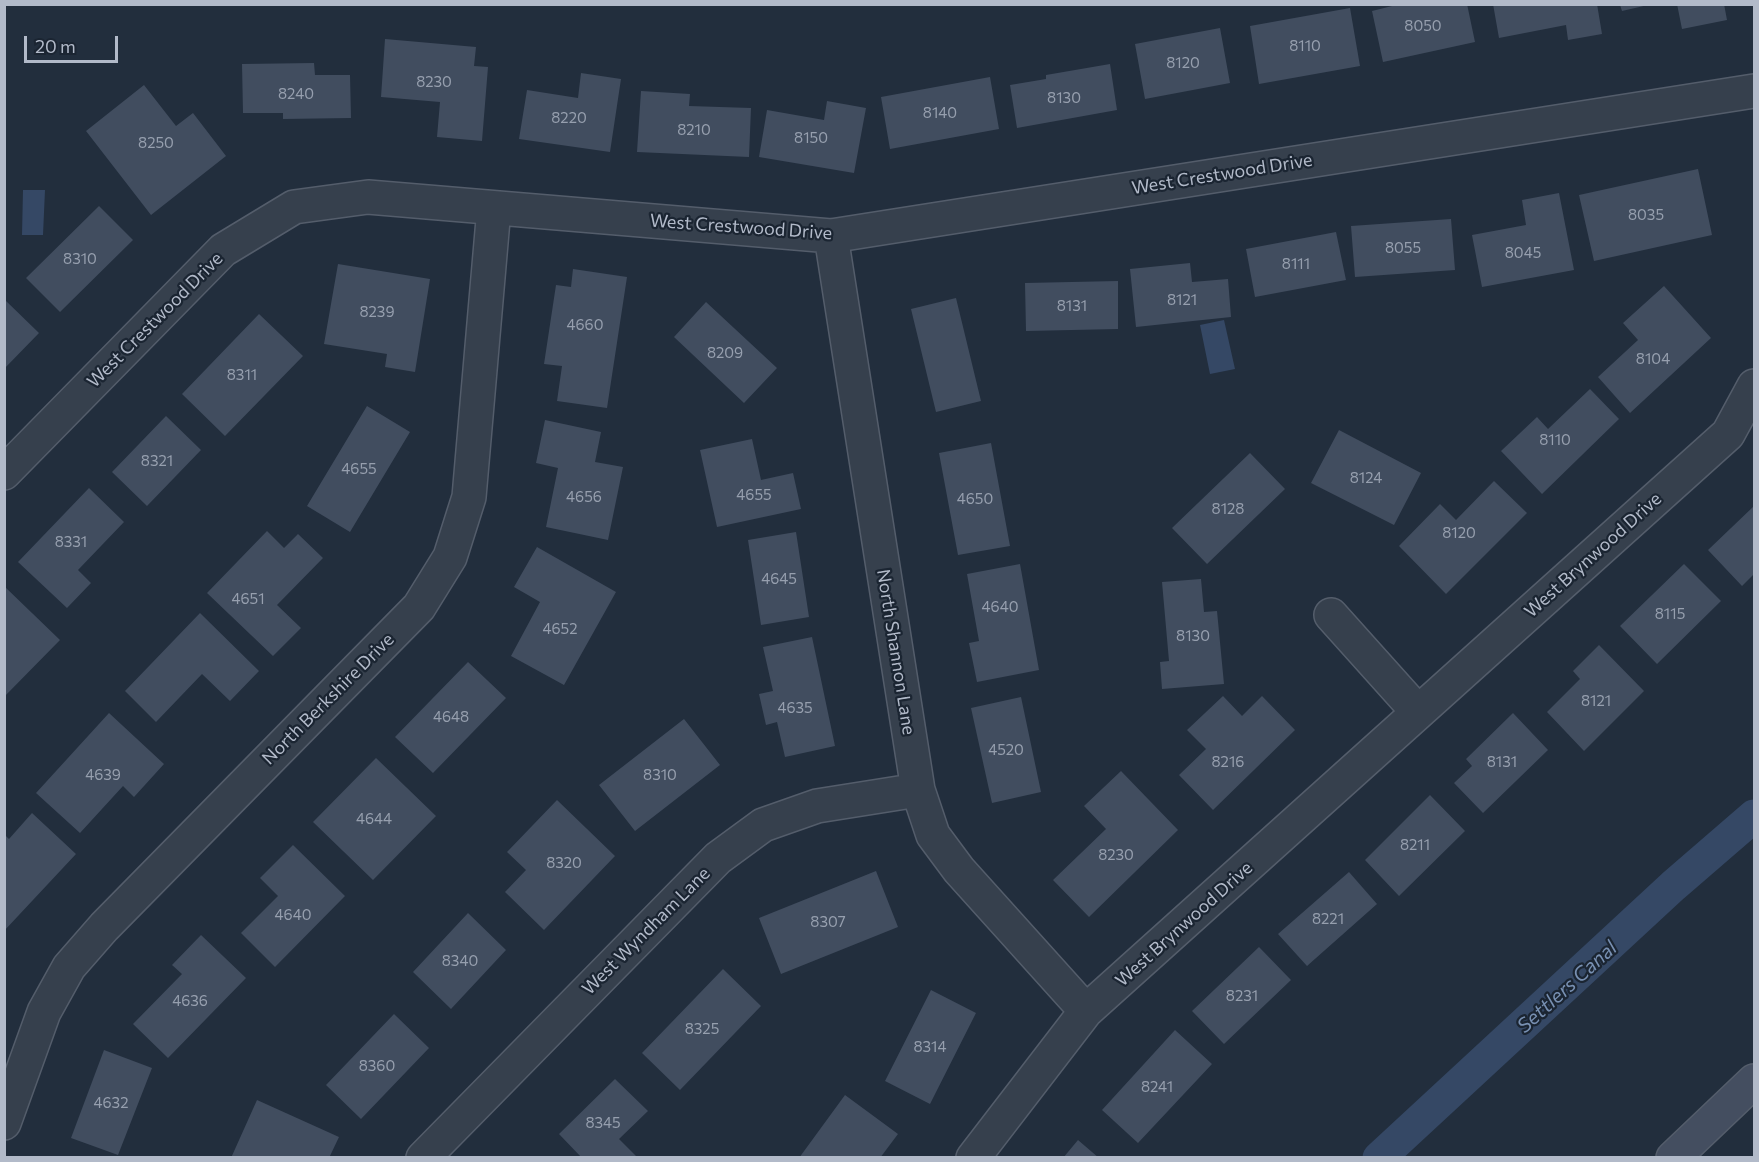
<!DOCTYPE html>
<html>
<head>
<meta charset="utf-8">
<style>
	body { margin:0 }
	#map { position:relative; width:1759px; height:1162px; overflow:hidden; background:#222e3d; font-family:Commissioner,sans-serif }
	canvas { display:block }
	.frame { position:absolute; inset:0; border:6px solid #b2bac9; pointer-events:none }
	.scale { position:absolute; left:24px; top:36px; width:94px; height:27px; box-sizing:border-box; border:3px solid #b2bac9; border-top:0; padding-left:8px; font-size:18px; line-height:21px; white-space:nowrap; color:#b2bac9; -webkit-text-stroke:4px #1b2532; paint-order:stroke }
</style>
</head>
<body>
<div id="map">
<canvas width="1759" height="1162"></canvas>
<div class="frame"></div>
<div class="scale">20 m</div>
</div>
<script>
const c = document.querySelector('canvas').getContext('2d');
c.lineJoin = 'round';
function fill(path, color) { c.fillStyle = color; c.fill(path, 'evenodd'); }
function stroke(path, color, width, dash) { c.strokeStyle = color; c.lineWidth = width; c.lineCap = dash ? 'butt' : 'round'; c.setLineDash(dash || []); c.stroke(path); }
function label(font, color, halo, rows, align = 'center') {
  c.font = font + ' Commissioner,sans-serif'; c.lineWidth = 4.5; c.setLineDash([]); c.textBaseline = 'middle'; c.strokeStyle = halo; c.fillStyle = color; for (const [text, x, y, turn = 0] of rows) {
    c.save(); c.translate(x, y); c.rotate((+turn || 0) * Math.PI / 180); c.textAlign = isNaN(turn) ? turn : align; if (halo) c.strokeText(text, 0, 0); c.fillText(text, 0, 0); c.restore();
  }
}
const water = new Path2D(`
	M23,190H45L43,235H22Z
	M1224,320L1235,369L1210,374L1200,325Z`);
const canal = new Path2D(`
	M1379,1158L1673,886L1754,816`);
const building = new Path2D(`
	M1400,4H1467L1475,42L1383,62L1372,11Z
	M1493,4H1597L1602,34L1568,40L1566,25L1499,38Z
	M1677,4H1724L1727,20L1682,29Z
	M1620,5H1648L1622,11Z
	M1350,8L1360,66L1259,84L1250,26Z
	M1220,28L1230,83L1145,99L1135,44Z
	M385,39L476,47L474,66L488,67L482,141L437,137L440,102L381,97Z
	M314,63L315,75H350L351,118L283,119V113H243L242,64Z
	M1110,64L1117,110L1017,128L1010,85L1046,79V75Z
	M581,73L621,79L610,152L519,139L527,90L578,98Z
	M990,77L999,129L890,149L881,97Z
	M144,85L176,126L193,113L226,156L151,215L86,131Z
	M641,91L690,94L689,106L751,108L749,157L637,152Z
	M827,101L866,108L854,173L759,157L767,110L824,120Z
	M1698,169L1712,235L1594,261L1579,195Z
	M1559,193L1574,270L1482,287L1472,235L1526,225L1522,200Z
	M99,206L133,240L60,312L26,278Z
	M1451,219L1455,270L1355,277L1351,226Z
	M1336,232L1346,280L1255,297L1246,249Z
	M1190,263L1192,282L1228,279L1231,317L1136,327L1130,269Z
	M338,264L430,279L415,372L385,367L387,354L324,344Z
	M573,269L627,277L607,408L557,401L562,366L544,364L556,285L571,287Z
	M1118,281V329L1026,331L1025,283Z
	M1664,286L1711,338L1630,413L1598,377L1638,340L1623,323Z
	M956,298L981,401L936,412L911,309Z
	M4,299L39,333L4,369Z
	M706,302L777,368L744,403L674,337Z
	M259,314L303,356L225,436L182,394Z
	M1590,389L1619,419L1542,494L1501,451L1537,417L1548,429Z
	M367,406L410,432L350,532L307,506Z
	M166,416L201,450L147,506L112,472Z
	M545,420L601,432L595,462L623,467L608,540L546,527L558,468L536,463Z
	M1339,430L1421,473L1394,525L1311,483Z
	M752,439L761,480L793,473L801,509L717,527L700,450Z
	M991,443L1010,546L958,555L939,453Z
	M1250,453L1285,489L1207,564L1172,528Z
	M1494,481L1527,513L1446,594L1399,546L1440,504L1456,520Z
	M89,488L124,522L78,570L91,583L67,608L18,562Z
	M1754,506V574L1742,586L1708,550Z
	M267,531L284,548L298,534L323,558L277,605L301,628L273,656L207,593Z
	M796,532L809,617L761,625L748,540Z
	M537,547L616,592L564,685L511,656L540,602L514,587Z
	M1020,564L1039,670L977,682L969,643L979,641L967,574Z
	M1684,564L1721,601L1657,664L1620,626Z
	M1201,579L1204,612L1217,611L1224,684L1162,689L1160,662L1169,661L1162,582Z
	M4,586L60,640L4,697Z
	M200,613L259,671L230,701L202,674L156,722L125,691Z
	M812,637L835,746L785,757L777,722L766,725L759,694L773,691L763,647Z
	M1599,645L1644,691L1584,751L1547,712L1580,679L1573,671Z
	M468,662L506,698L433,773L395,737Z
	M1223,696L1242,716L1262,696L1295,730L1213,810L1179,775L1206,749L1187,730Z
	M1021,697L1041,792L992,803L971,708Z
	M109,713L164,764L134,797L123,786L80,833L36,793Z
	M1513,713L1548,750L1483,813L1454,783L1472,766L1466,759Z
	M684,719L720,765L635,831L599,785Z
	M376,758L436,816L373,880L313,822Z
	M1121,771L1178,830L1089,917L1053,880L1106,829L1084,806Z
	M1430,795L1465,831L1399,896L1365,860Z
	M557,800L615,856L544,930L505,892L526,870L507,852Z
	M32,813L76,854L4,931V834L9,839Z
	M293,845L345,896L275,967L241,933L278,896L260,878Z
	M876,871L898,927L781,974L759,918Z
	M1349,872L1377,904L1307,966L1278,934Z
	M468,913L506,950L451,1009L413,972Z
	M201,935L246,978L168,1058L133,1024L182,974L172,965Z
	M1259,947L1291,980L1224,1044L1192,1011Z
	M723,969L761,1006L680,1090L642,1053Z
	M931,990L976,1013L930,1104L885,1081Z
	M394,1014L429,1048L361,1119L326,1085Z
	M1175,1030L1212,1064L1138,1143L1102,1110Z
	M104,1050L152,1068L118,1155L71,1138Z
	M615,1079L648,1111L619,1139L638,1158H582L559,1134Z
	M845,1095L898,1134L880,1158H799Z
	M257,1100L339,1137L329,1158H231Z
	M1078,1140L1099,1158H1063Z`);
const street = new Path2D(`
	M831,236L918,790L933,835L959,870L1086,1011
	M4,473L223,250L294,207L368,197L831,236L1754,91
	M1331,615L1418,712
	M4,1123L44,1012L69,967L104,927L419,607L450,557L469,497L494,208
	M423,1158L718,858L763,825L817,806L918,790
	M973,1158L1086,1011L1728,434L1754,386`);
const secondary = new Path2D(`
	M1673,1158L1754,1081`);
const numberNames = [
	["8050",1423,26],
	["8110",1305,46],
	["8120",1183,63],
	["8230",434,82],
	["8240",296,94],
	["8130",1064,98],
	["8140",940,113],
	["8220",569,118],
	["8210",694,130],
	["8150",811,138],
	["8250",156,143],
	["8035",1646,215],
	["8055",1403,248],
	["8045",1523,253],
	["8310",80,259],
	["8111",1296,264],
	["8121",1182,300],
	["8131",1072,306],
	["8239",377,312],
	["4660",585,325],
	["8209",725,353],
	["8104",1653,359],
	["8311",242,375],
	["8110",1555,440],
	["8321",157,461],
	["4655",359,469],
	["8124",1366,478],
	["4655",754,495],
	["4656",584,497],
	["4650",975,499],
	["8128",1228,509],
	["8120",1459,533],
	["8331",71,542],
	["4645",779,579],
	["4651",248,599],
	["4640",1000,607],
	["8115",1670,614],
	["4652",560,629],
	["8130",1193,636],
	["8121",1596,701],
	["4635",795,708],
	["4648",451,717],
	["4520",1006,750],
	["8216",1228,762],
	["8131",1502,762],
	["4639",103,775],
	["8310",660,775],
	["4644",374,819],
	["8211",1415,845],
	["8230",1116,855],
	["8320",564,863],
	["4640",293,915],
	["8221",1328,919],
	["8307",828,922],
	["8340",460,961],
	["8231",1242,996],
	["4636",190,1001],
	["8325",702,1029],
	["8314",930,1047],
	["8360",377,1066],
	["8241",1157,1087],
	["4632",111,1103],
	["8345",603,1123]
];
const streetNames = [
	["West Crestwood Drive",1222,174,-9],
	["West Crestwood Drive",741,227,4],
	["West Crestwood Drive",155,320,-45],
	["West Brynwood Drive",1593,555,-42],
	["North Shannon Lane",896,652,81],
	["North Berkshire Drive",328,699,-45],
	["West Brynwood Drive",1184,924,-42],
	["West Wyndham Lane",646,931,-45]
];
const waterNames = [
	["Settlers Canal",1567,987,-42]
];
fill(water, '#354865');
stroke(canal, '#354865', 33);
fill(building, '#414d5f');
stroke(street, '#545d6b', 36);
stroke(secondary, '#545d6b', 36);
stroke(street, '#36404d', 33);
stroke(secondary, '#444e60', 33);
label('15px', '#969fae', null, numberNames);
label('18px', '#b2bac9', '#1b2532', streetNames);
label('italic 20px', '#7890b2', '#1b2532', waterNames);
</script>
</body>
</html>
